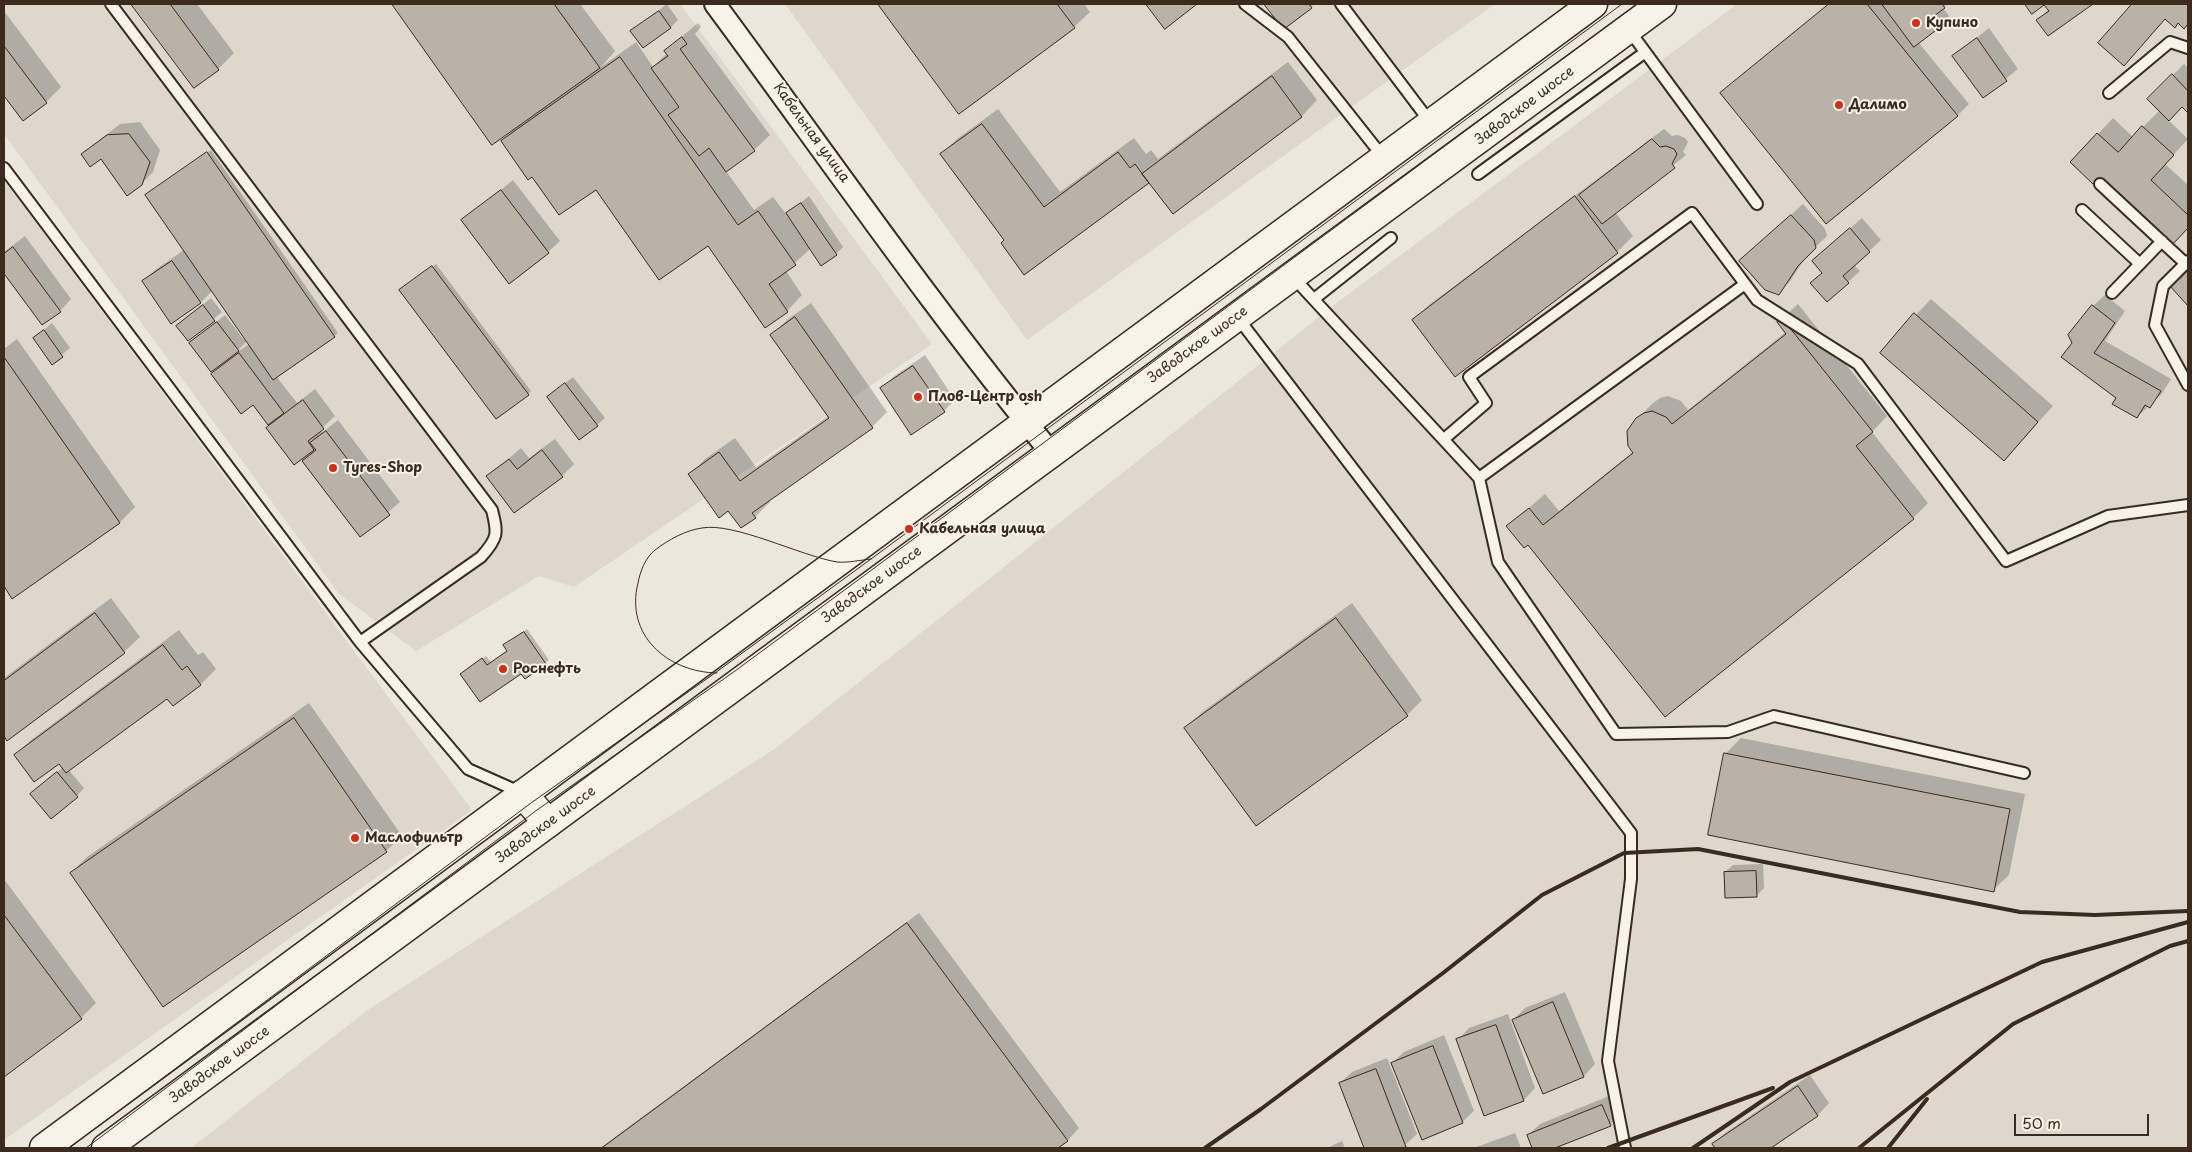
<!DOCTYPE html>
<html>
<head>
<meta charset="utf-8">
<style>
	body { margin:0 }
	#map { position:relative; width:2192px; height:1152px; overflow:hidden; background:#ece7dc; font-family:"Playpen Sans",sans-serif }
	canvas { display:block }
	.frame { position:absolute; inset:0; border:5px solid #3b2a1e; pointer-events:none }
	.scale { position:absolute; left:2014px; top:1114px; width:135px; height:22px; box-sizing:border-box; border:2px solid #3b2a1e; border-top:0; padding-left:6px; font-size:15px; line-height:18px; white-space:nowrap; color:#3b2a1e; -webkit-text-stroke:4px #f7f3e8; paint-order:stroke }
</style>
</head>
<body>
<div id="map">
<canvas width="2192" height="1152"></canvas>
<div class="frame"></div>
<div class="scale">50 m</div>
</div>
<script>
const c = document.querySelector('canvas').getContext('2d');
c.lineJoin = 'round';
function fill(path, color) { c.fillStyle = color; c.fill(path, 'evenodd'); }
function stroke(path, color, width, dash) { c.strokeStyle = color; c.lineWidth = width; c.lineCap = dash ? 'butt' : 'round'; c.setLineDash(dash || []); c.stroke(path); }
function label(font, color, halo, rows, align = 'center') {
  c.font = font + ' "Playpen Sans",sans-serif'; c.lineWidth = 4; c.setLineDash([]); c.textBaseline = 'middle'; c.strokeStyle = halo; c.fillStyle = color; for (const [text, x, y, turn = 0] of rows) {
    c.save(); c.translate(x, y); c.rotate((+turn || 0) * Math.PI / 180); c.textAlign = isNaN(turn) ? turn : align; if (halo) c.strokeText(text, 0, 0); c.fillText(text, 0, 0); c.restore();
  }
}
const built = new Path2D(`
	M4,4H680L932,344L574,587L539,576L416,651L339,594L4,134Z
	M785,4H1495L1027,340Z
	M1737,4H2188V1148H191L369,1009L776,748L1334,305Z
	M4,179L472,810L4,1140Z`);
const shadow = new Path2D(`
	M132,4H197L234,53L218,69L194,87Z
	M393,4H580L615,51L601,67L636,42L653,67L667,53L665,51L698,23L701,27L695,34L770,135L754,150L726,171L754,210L773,197L786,214L809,196L843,247L836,254L811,248L786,271L802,295L787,311L708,245L596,188L533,175L502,141L513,130L493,143Z
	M667,4L678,20L671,27L632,31Z
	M879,4H1084L1090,12L1074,27L959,112Z
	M1266,4H1314L1284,27Z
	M1829,4H1947L1943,8L1949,16L1918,42L1969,104L1957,116L1721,93Z
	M2045,4H2091L2048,34L2038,20L2049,9Z
	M2134,4H2188V23L2184,27L2178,22L2166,18L2124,64L2099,43Z
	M4,11L61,87L46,102L23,120L4,94Z
	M1989,28L2018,69L1983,97L1954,56Z
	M1288,62L1317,100L1302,116L1173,212L1149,181L1006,240L942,154L957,139L998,109L1060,192L1134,138L1146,154L1151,150L1158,159Z
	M2184,64L2188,68V111L2182,105L2168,120L2188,139L2165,164L2188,185V228L2172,244L2099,177L2072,162L2113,118L2133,137L2160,110L2149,99Z
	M140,122L160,150L153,172L141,184L101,158L82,154L120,124Z
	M1664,129L1672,136L1678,135L1685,138L1688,142L1683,152L1686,155L1615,212L1633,236L1617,252L1455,375L1414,320L1429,305Z
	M211,150L338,333L276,376L297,403L315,389L335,416L320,430L322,433L338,420L400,502L360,536L301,458L270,425L253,403L213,374L223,361L190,343L225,315L244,340L246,339L212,291L201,302L143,282L155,270L184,250L150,192ZM247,341L249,344L239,351L238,350Z
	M513,180L560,241L548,252L463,221Z
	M1803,204L1825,229L1827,236L1808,254L1790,281L1778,293L1752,250Z
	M1862,218L1881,240L1854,265L1860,271L1827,301L1812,283L1823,272L1825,250Z
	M25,236L71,299L60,311L6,274L4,275V252Z
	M436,264L531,391L528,394L404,287Z
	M2105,295L2125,311L2105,341L2171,379L2161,395L2137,417L2117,398L2073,343L2093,306Z
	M211,298L222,312L188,340L177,326Z
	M1931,299L2053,406L2004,460L1881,352Z
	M811,303L887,412L872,427L769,500L770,502L755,517L729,509L690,475L705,459L735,438L756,467L828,416L772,335L787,320Z
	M1798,304L1887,416L1872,432L1928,503L1913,518L1528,543L1508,526L1545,494L1559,511L1634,451L1637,419L1653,403L1660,398L1668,396L1681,401L1688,410L1786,332L1779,322Z
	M52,323L70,348L52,363L35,338Z
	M17,339L135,507L120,522L13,597L4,584V349Z
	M925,355L955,400L944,411L882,389L893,377Z
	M573,377L605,418L597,425L548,397Z
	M555,439L574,464L562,476L515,511L488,476L521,448L529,458Z
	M111,598L140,637L124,652L7,739L4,734V678Z
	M1352,603L1422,700L1407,715L1186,728L1201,713Z
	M527,629L549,660L545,663L521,672L465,671L486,656L491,662L508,650V642Z
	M179,630L198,655L203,652L216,669L201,684L173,705L167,697L69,770L84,788L77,796L39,787L63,767L59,762L16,755L31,740Z
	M309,703L402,836L386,851L71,873L87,857Z
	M1741,738L2025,794L2009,875L1993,890L1725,754Z
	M1763,864L1764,888L1756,896L1725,872L1733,865Z
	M4,879L96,1003L81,1018L4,1076Z
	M919,913L1079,1128L1068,1140L1056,1148H600Z
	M1565,992L1595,1064L1584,1076L1544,1092L1513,1020L1525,1008Z
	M1508,1014L1535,1088L1524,1100L1485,1114L1458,1040L1469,1028Z
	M1444,1035L1474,1111L1462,1122L1392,1063L1404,1052Z
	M1387,1058L1417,1134L1405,1145L1398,1148H1366L1340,1083L1352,1072Z
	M1810,1075L1829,1103L1818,1115L1769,1148H1716L1714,1144L1725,1133Z
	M1614,1094L1621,1113L1610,1125L1551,1148H1533L1528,1135L1540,1124Z
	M1515,1133L1521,1148H1474Z
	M1342,1141L1345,1148H1327Z`);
const building = new Path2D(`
	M131,4H170L219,70L194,88Z
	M392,4H554L600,68L492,145Z
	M878,4H1057L1075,28L959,114Z
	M1146,4H1197L1165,29Z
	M1264,4H1309L1312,8L1284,29Z
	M1829,4H1867L1958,116L1826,224L1720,93Z
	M1882,4H1942L1945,8L1931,18L1939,28L1914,47Z
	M2025,4H2093L2048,36L2036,20L2049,11L2044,5L2032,14Z
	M2132,4H2188V24L2184,29L2178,23L2175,28L2165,19L2124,66L2098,43Z
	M659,11L671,28L643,48L630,31Z
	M682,37L687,44L680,49L755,151L726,172L709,148L699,156L668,115L679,107L651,68L668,56L664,51Z
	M1977,38L2007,81L1983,98L1952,56Z
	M4,46L47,103L23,121L4,96Z
	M620,57L738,225L758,211L796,265L769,284L788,312L765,328L708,246L659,280L596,190L559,215L532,177L528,180L501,141Z
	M2172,74L2188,91V113L2182,107L2169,121L2147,99Z
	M1272,76L1302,117L1173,214L1142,174Z
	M982,124L1044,207L1118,152L1130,168L1135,164L1149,183L1024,275L1001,243L1004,240L940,154Z
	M2142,126L2174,155L2151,180L2188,215V228L2172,245L2099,178L2093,184L2070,162L2097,133L2118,152Z
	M129,134L150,162L142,185L127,196L101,159L90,167L81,154L107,135Z
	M1652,139L1660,147L1666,146L1674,149L1677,154L1672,164L1675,168L1602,224L1579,195Z
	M207,152L335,337L273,380L145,195Z
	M501,190L549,253L509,284L461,220Z
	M1575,196L1618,253L1455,377L1412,320Z
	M801,203L837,255L821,266L786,213Z
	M1791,215L1814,240L1816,248L1798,266L1779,295L1765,290L1739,261Z
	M1850,228L1870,252L1843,276L1849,283L1827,302L1810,283L1822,273L1812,261Z
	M13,247L61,312L42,325L5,275L4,277V254Z
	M172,261L201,303L171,324L142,281Z
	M432,266L529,395L496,419L399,290Z
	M2188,267V306L2169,285Z
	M203,305L215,321L188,341L176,326Z
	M2092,305L2115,323L2094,353L2161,391L2150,408L2145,405L2137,418L2112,404L2116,398L2061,357L2072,343L2068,335Z
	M1914,313L2038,422L2004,461L1880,353Z
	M795,317L873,428L752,513L756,518L741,528L728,511L719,518L688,474L719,452L740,481L829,418L770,335Z
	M1782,318L1873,432L1856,446L1914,519L1665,717L1528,545L1524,548L1506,526L1529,508L1543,525L1633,453L1628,446L1627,431L1636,418L1644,413L1652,411L1666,417L1672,424L1786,334L1777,322Z
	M217,322L239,351L211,372L189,343Z
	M44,330L63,357L52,365L33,338Z
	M239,353L284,413L268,425L253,405L241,414L211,374Z
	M4,357L120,523L12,599L4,586Z
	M913,366L945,412L911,435L880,388Z
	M565,383L598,426L579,440L547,397Z
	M303,400L324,429L308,441L314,450L294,465L266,428Z
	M326,431L390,515L360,537L302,461L316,450L310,443Z
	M542,450L563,477L514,513L486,476L509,459L517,469Z
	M95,613L125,653L7,741L4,736V681Z
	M1336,618L1408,716L1256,826L1184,728Z
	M524,632L546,664L525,679L521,674L480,702L460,674L482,658L487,665L507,651L503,645Z
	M163,645L182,670L187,666L201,685L173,706L167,699L66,773L59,764L34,782L14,755Z
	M294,718L387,852L163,1007L70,873Z
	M1724,753L2010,809L1994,892L1708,835Z
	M57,772L78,797L51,819L30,794Z
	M1756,871L1757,897L1725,898L1724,872Z
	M4,915L82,1019L4,1077Z
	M907,923L1068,1141L1058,1148H602Z
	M1553,1002L1584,1077L1543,1094L1512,1020Z
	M1496,1025L1524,1101L1484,1116L1456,1039Z
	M1433,1046L1463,1123L1422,1140L1391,1063Z
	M1376,1069L1406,1147L1401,1148H1364L1339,1083Z
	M1798,1086L1818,1116L1771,1148H1715L1712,1144Z
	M1602,1105L1611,1126L1555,1148H1532L1527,1135Z`);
const lane = new Path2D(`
	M111,4L492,510C498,534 498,538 481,557L360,642
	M1245,4L1288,37L1383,157
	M1341,4L1430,122
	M1629,30L1757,204
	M2109,93L2170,42L2188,48
	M4,168L360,642L468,769L522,793
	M1478,174L1644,53
	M2100,184L2186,264
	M2082,210L2140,264
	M2188,261L2163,286L2155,325L2188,385
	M1292,276L1479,478L1745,284
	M2112,293L2162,241
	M1314,299L1391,238
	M1238,318L1631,833V879L1608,1061L1625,1148
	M1444,439L1486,403L1469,377L1692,213L1757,300L1858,364L2006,561L2108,516L2188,505
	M1479,478L1498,562L1616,734L1728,732L1774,716L2024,773`);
const street = new Path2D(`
	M715,4C826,154 933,309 1052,454`);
const secondary = new Path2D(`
	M523,794L548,823`);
const primary = new Path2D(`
	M44,1148L1593,4
	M106,1148L1662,4`);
const tram = new Path2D(`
	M717,673C667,672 625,635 638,583C640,572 645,558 655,550C668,540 686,530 702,528C734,522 801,556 837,562C848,563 861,560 871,559
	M69,1148L531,803L715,673L871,559L1622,4
	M86,1148L537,810L735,671L1637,4`);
const rail = new Path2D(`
	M1205,1148L1261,1109L1443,973L1542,895L1624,853L1698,849L2020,912L2095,915L2188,911
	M1608,1148L1773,1088
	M1693,1148L1790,1082L2042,962L2188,922
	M1859,1148L2013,1024L2170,946L2188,941
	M1888,1148L1927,1099`);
const markers = [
	[1916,23,5,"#c8321e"],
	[1839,105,5,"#c8321e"],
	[918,397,5,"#c8321e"],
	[333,468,5,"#c8321e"],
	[909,529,5,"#c8321e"],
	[503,669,5,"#c8321e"],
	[355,838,5,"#c8321e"]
];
const poiNames = [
	["Купино",1926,23],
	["Далимо",1849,105],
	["Плов-Центр osh",928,397],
	["Tyres-Shop",343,468],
	["Кабельная улица",919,529],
	["Роснефть",513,669],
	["Маслофильтр",365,838]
];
const streetNames = [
	["Заводское шоссе",1525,106,-37],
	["Кабельная улица",811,133,54],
	["Заводское шоссе",1198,345,-36],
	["Заводское шоссе",872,585,-36],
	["Заводское шоссе",546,825,-36],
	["Заводское шоссе",220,1065,-36]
];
fill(built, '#ddd7cc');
fill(shadow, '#0003');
fill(building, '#bab2a7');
stroke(building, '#3b2a1e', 1);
stroke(lane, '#3b2a1e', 14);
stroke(street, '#3b2a1e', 24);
stroke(secondary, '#3b2a1e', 31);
stroke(primary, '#3b2a1e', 31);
stroke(lane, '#f7f3e8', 10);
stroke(street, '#f7f3e8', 20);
stroke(secondary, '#f7f3e8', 28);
stroke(primary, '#f7f3e8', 28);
stroke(tram, '#3b2a1e', 1);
stroke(rail, '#3b2a1e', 4);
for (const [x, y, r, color] of markers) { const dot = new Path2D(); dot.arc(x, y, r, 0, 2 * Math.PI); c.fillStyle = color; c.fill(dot); stroke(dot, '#f7f3e8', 2); }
label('bold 14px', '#3b2a1e', '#f7f3e8', poiNames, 'left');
label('14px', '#3b2a1e', '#f7f3e8', streetNames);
</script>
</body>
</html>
